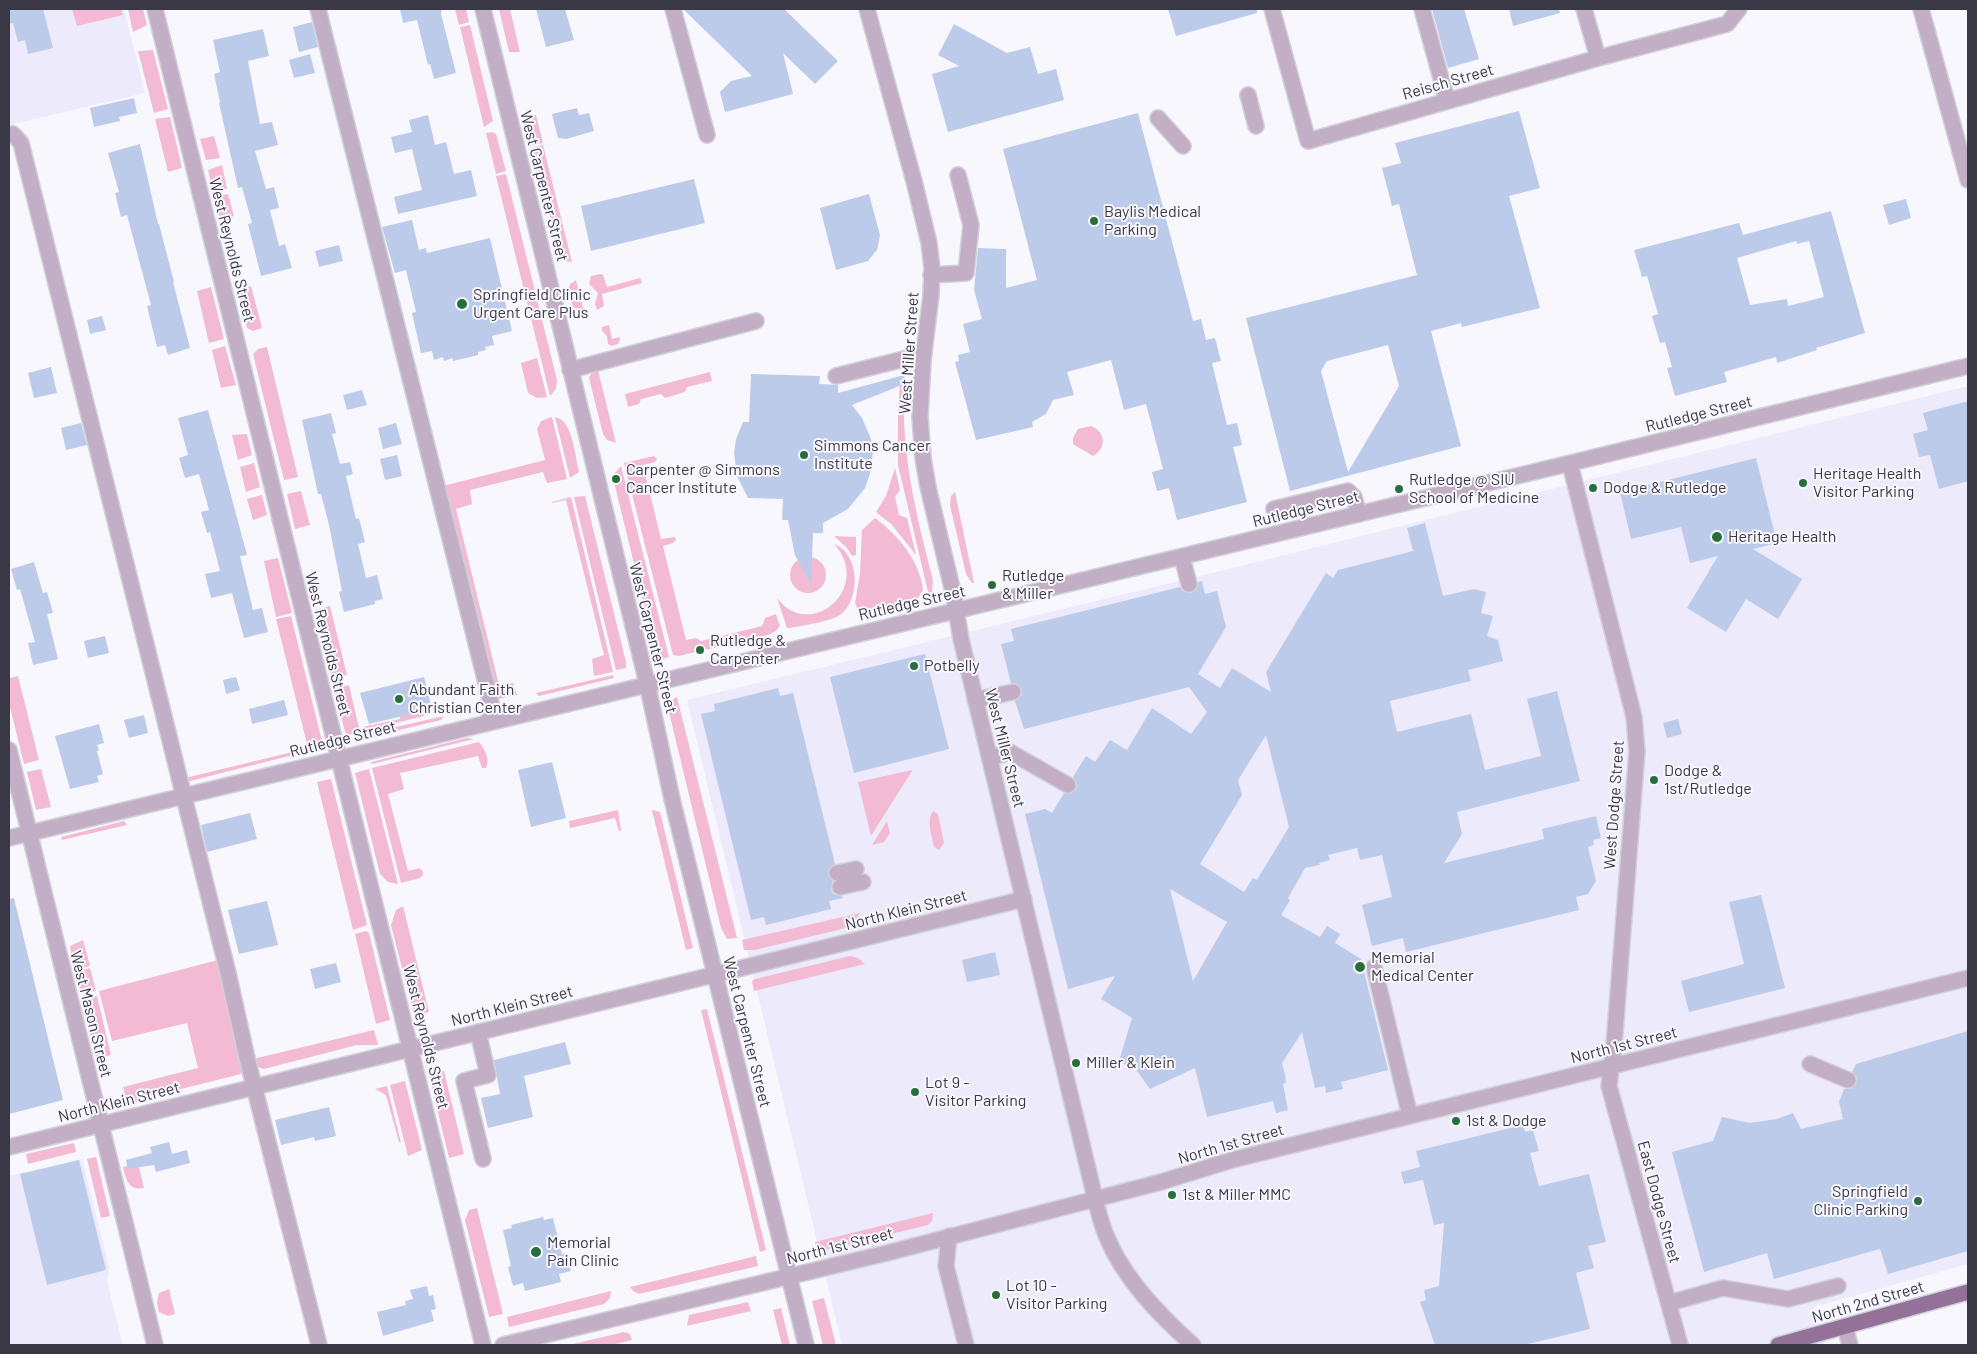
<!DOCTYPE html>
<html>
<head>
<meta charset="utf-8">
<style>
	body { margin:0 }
	#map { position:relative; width:1977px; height:1354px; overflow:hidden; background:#f8f7fe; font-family:Barlow,sans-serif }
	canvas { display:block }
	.frame { position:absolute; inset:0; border:10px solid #3b3846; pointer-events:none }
</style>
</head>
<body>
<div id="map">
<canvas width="1977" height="1354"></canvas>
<div class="frame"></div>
</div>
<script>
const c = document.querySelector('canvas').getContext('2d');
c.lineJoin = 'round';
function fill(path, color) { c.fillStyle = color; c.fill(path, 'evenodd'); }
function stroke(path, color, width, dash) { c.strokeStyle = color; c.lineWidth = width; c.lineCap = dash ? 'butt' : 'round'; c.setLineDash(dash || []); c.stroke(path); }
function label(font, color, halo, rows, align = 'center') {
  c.font = font + ' Barlow,sans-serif'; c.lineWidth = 4; c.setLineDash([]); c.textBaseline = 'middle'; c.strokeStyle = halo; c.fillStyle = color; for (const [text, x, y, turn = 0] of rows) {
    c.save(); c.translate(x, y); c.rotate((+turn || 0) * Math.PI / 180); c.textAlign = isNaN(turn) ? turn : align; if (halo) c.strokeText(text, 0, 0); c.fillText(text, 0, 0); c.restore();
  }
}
const built = new Path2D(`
	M9,9H124L145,93L9,125Z
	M1968,386V1264L1814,1307L1824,1345H842L687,700L1212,573Z
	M82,1159L109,1267L107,1281L123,1345H9V1176Z`);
const green = new Path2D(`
	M72,9H121L123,15L77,26Z
	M128,9H143L147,25L133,32Z
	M455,9H466L469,22L459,25Z
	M499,9H510L520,52H509Z
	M470,25L493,121L484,127L460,27Z
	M153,50L168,109L154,113L138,51Z
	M536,115L543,143L532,145L526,118Z
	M170,117L182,168L168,172L155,119Z
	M492,132L496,134L506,171L496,174L486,133Z
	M214,136L220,158L206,160L200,139Z
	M543,145L572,262L563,261L560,257L533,147Z
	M222,165L227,189L213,191L208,170Z
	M506,174L557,380L556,389L550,396L496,176Z
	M228,194L234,216L220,219L214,197Z
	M600,274L603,275L607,287L640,278L642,283L602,294L604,306L597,310L595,304L598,293L589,284L591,276Z
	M576,280L584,312L573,307L568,292L570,284Z
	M251,286L262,328L253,331L247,328L237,289Z
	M211,287L224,339L209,343L197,291Z
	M609,325L612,339L620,337V339L618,344L612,346L608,344L607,336L602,331V327Z
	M225,346L236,385L221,388L212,350Z
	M267,347L298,477L284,480L253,354L258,349Z
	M537,358L547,397L537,398L528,393L521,363Z
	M598,370L616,443L607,440L603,434L589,378L591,374Z
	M710,372L712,381L687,387L685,392L665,398L661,394L641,399L639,404L628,407L625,394Z
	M901,376L904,380C901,453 915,510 933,580L932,595L929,596L898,465V405Z
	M552,417L567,479L547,483L543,472L470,490L472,504L456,509L499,685L513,683L517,695L497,699L443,486L545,460L537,429L541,421Z
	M555,417C573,420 575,456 579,472L570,478Z
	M1091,426C1106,432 1107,448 1093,456L1073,444V438L1078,429Z
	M247,434L252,455L238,460L232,435Z
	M654,456L657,459L655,462L643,465L661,539L675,537L676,540L673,543L663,546L686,640L696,638L701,641L762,626L765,618L776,614L780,626L776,631L768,635L679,656L673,655L624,463Z
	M254,463L260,487L246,492L240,467Z
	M621,466L669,657L659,660L656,654L614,482V474Z
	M895,468L900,490L895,497L899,515L907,518L916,555L892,525L876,512L886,496Z
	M301,491L310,525L295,529L287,494Z
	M955,492L974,583H972L966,574L950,505L951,496Z
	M262,495L267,515L253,520L247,499Z
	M585,496L626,662V668L616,670L574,497Z
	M571,497L613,672L594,676L592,659L604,655L566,500L552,503V502Z
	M875,518C898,535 920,561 923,590L918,598L863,612L858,610L855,603L860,574L862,530Z
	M834,536L856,537V555L852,556L847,548Z
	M834,544C860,553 861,600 840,615C832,621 801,626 790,628H787L777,598C810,642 874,588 834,544Z
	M790 575a18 18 0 1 1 36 0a18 18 0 1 1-36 0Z
	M278,558L292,613L276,617L264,561Z
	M330,606L347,675L332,678L315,610Z
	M291,616L322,741L307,744L276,619Z
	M613,675L614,678L539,696L536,693Z
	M18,676L39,760L24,764L9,703V678Z
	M349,685L360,732L346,735L334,691L337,688Z
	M677,697L737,938L727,939L721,928L669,712L670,701Z
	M423,711L424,716L363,731L362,727L400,719V716Z
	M444,716L441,720L366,738L365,734Z
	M467,738L474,739L372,764L371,762Z
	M479,742C485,749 490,759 486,768H482L478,756L400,773L404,789L388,794L408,871L419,868L423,871V875L420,878L401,883L372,768Z
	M305,749V752L186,782L185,778Z
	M41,769L51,807L36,810L27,772Z
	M369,769L398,884L388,882L380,874L355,773Z
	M912,770V771L871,836L858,782Z
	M331,779L367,925L353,930L317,782Z
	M618,810L621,831H619L615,818L570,828L569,821Z
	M652,810L660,812L693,948L686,950Z
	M933,811L938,814L944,843L939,850L934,847C932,835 926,821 933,811Z
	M124,821L127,825L62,840L61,837Z
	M887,821L890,833L884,842L872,845Z
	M403,906L429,1012L414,1015L391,925L396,910Z
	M860,913L856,921L846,928L755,950H744L742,940Z
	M366,931L369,933L390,1020L376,1024L355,934Z
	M83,940L90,966L74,970L70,946Z
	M850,956L858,958L865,964L754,991L752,981L755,979Z
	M218,960L243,1070L241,1074L149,1097L128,1106L123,1087L198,1068L187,1023L112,1041L99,991Z
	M90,968L96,991L81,993L75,972Z
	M97,996L111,1055L102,1058L96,1057L82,1002L86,999Z
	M707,1009L766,1250L760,1252L701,1010Z
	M374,1030L378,1045H357L264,1069L258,1067L253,1059Z
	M444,1071L464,1154L449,1158L429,1075Z
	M405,1081L422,1150L408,1156L390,1085Z
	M387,1086L401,1143L399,1142L386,1095L375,1089Z
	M74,1143L76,1152L28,1164L26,1154Z
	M96,1157L110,1216L101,1218L87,1159Z
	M138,1163L144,1188C128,1191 126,1179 123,1167Z
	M477,1208L503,1314L489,1317L465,1220L469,1210Z
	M933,1213L932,1221L928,1225L817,1252L815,1242Z
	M756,1256L758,1266L639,1294L633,1291L630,1287Z
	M169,1289L175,1314L168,1316L159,1312L157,1303L159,1293Z
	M611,1291L610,1298L604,1304L509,1327L507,1317Z
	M824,1298L836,1345H823L812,1301Z
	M748,1302L751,1311L687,1326L689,1315Z
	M781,1308L790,1345H782L773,1310Z
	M624,1332L630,1334L632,1340L612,1345H569Z`);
const building = new Path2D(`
	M9,9H43L53,48L28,54L25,40L18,42L13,23L9,24Z
	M400,9H442L441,14L456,73L434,79L430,64L428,65L417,20L403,23Z
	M536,9H565L574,40L546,47Z
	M683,9H784L838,61L815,84L783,53L793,94L725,112L720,92L731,81L752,76Z
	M1168,9H1257V13L1176,36Z
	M1432,9H1464L1479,59L1448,68Z
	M1509,9H1559L1560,13L1513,26Z
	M312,22L318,47L299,52L293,27Z
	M954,24L1007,53L1030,47L1038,74L1056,69L1064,100L948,132L932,74L959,66L938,55Z
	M263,29L269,56L248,61L260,124L272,122L278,145L255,151L266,189L274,187L279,208L270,210L279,246L285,244L292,268L261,276L248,224L252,223L242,187L238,188L219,103L220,102L214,74L220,72L213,40Z
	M310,54L315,73L294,78L289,60Z
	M134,98L137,113L119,117L120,121L94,127L90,108Z
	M577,108L579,115L589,113L594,131L566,139L558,138L552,114Z
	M1519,111L1540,188L1509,196L1540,308L1462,327L1461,323L1431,331L1461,446L1290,491L1246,318L1417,275L1399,204L1392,206L1382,168L1401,163L1395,143ZM1388,345L1399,386L1348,472L1321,371L1327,361Z
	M1138,113L1193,321L1201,319L1206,340L1215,338L1221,361L1212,363L1227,425L1237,423L1242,445L1233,447L1247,502L1177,520L1169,488L1157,491L1152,472L1163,469L1146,404L1124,410L1111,360L1067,372L1074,395L1053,400L1046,414L1032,422L1033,427L976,440L955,362L959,361L958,355L970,352L963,324L982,319L974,290L978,248L1006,249V288L1037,280L1003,149Z
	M428,115L435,145L446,142L454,174L471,170L477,196L398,214L394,197L422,190L412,149L395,153L391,137L412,132L409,120Z
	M140,144L158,224H159L174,282H173L190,348L168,355L165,345L157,347L147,306L151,305L127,215L121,217L115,193L119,192L108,153Z
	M694,179L705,223L591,251L581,206Z
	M869,194L880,235L877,250L868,261L836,270L820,208Z
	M1906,199L1911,218L1889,225L1883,205Z
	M1831,211L1865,333L1816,348L1817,350L1777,363L1776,357L1724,372L1727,382L1675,396L1667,368L1672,367L1665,342L1660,343L1652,316L1658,314L1647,276L1642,277L1634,250L1739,223L1743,235ZM1796,241L1797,244L1809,241L1824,297L1788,306L1787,299L1750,305L1737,258Z
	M412,220L419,250L426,248L427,253L490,238L512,331L492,336L494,345L485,347L486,350L478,352V355L453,361V358L444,361L443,357L434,360L432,351L421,353L412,313L416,312L406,270L395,273L382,227Z
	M339,245L343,261L319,267L315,251Z
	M102,316L106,330L90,334L87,320Z
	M51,367L57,393L34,398L28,373Z
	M751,374L820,376L819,384L838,385V393L904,375L907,383L852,405L862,418L871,439L873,451L870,474L865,488L848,509L823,523V533H813L811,584L795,555L788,520H782L783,499L748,498L737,476L734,453L736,439L743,422H749Z
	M362,390L367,405L347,410L343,395Z
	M1968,401V481L1939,489L1930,455L1919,457L1913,434L1928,430L1923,413Z
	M208,410L247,555L240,556L253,610L262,608L268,632L244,638L232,593L211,598L205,574L220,571L210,532L207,533L201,512L209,510L199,474L185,478L179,458L188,455L178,418Z
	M331,413L336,433L332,434L340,464L350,462L353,474L346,476L356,519L359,518L365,542L358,544L366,578L377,575L383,599L375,601V604L344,612L339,592L342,591L329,525L321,494H318L302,420Z
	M81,423L87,445L66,450L61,428Z
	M396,423L402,444L383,449L378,428Z
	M397,455L402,476L385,480L380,459Z
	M1756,458L1777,543L1753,549L1802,579L1778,619L1746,599L1726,632L1687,608L1718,556L1690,563L1681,527L1631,539L1620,492Z
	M1425,523L1443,596L1474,589L1486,592L1481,613L1493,616L1487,636L1498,640L1503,661L1468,670L1471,681L1390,701L1397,732L1471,714L1485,770L1541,756L1527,699L1557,691L1580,781L1457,812L1462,834L1444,863L1544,839L1542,829L1596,816L1601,838L1593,840L1594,845L1588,847L1596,881L1588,894L1576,897L1579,910L1406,952L1403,938L1372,946L1362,905L1392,897L1382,855L1360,860L1357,848L1328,855L1330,860L1319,863L1320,865L1305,868L1288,898L1290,900L1281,915L1320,937L1327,926L1340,934L1335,943L1361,959L1388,1070L1341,1082L1343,1089L1326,1093L1325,1086L1315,1088L1302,1032L1282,1063L1285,1075L1286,1083L1283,1084L1288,1110L1276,1113L1273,1101L1207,1117L1195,1068L1150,1089L1137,1071L1119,1061L1132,1018L1101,999L1115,976L1068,989L1025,814L1045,809L1052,813L1064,793L1069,794L1076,790L1077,784L1073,777L1086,756L1095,762L1110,740L1127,750L1152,708L1191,734L1207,712L1189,687L1024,729L1015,701L1022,695V690L1016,683H1011L1001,644L1014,641L1011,629L1180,587L1183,591L1191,593L1196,590L1198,582L1202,581L1205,594L1217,591L1226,627L1198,674L1220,688L1232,668L1271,692L1266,672L1326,573L1333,578L1338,570L1413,551L1407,528ZM1266,735L1289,827L1257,880L1253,878L1244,892L1200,864L1242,795L1238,780ZM1170,889L1227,922L1193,981Z
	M34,562L43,593L47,592L53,613L47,614L58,659L33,665L28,643L35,642L20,589L17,590L11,569Z
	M105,636L109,653L88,658L84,641Z
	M925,654L949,749L854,773L830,677Z
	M236,677L240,690L226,694L223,680Z
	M424,677L432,709L369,724L360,693Z
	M778,688L780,696L793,693L835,864L828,871V875L833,881L831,889L833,894L842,896L843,898L829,901L831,909L766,925L764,917L751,920L701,714L715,711L714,704Z
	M284,700L288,715L252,724L249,709Z
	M144,715L148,733L129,738L124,720Z
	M1678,719L1682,734L1667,738L1663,723Z
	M99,724L104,743L97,745L99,750L97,751L103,774L97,776L99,782L70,789L55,736Z
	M552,762L566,818L531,827L518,770Z
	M250,813L257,839L207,852L201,825Z
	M1761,895L1785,988L1689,1012L1681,981L1744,964L1729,902Z
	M14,898L63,1100L9,1114V899Z
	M267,901L278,945L239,954L228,910Z
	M995,952L1000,975L967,982L962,960Z
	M336,963L341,982L315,989L310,969Z
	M1968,1031V1251L1888,1274L1880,1249L1774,1279L1767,1253L1704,1272L1672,1152L1713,1141L1722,1117L1750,1123L1777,1119L1793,1113L1801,1129L1843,1119L1839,1102L1844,1089H1850L1856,1084L1857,1078L1852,1072L1856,1064Z
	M565,1042L571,1064L524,1076L533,1117L488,1128L481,1098L500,1094L494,1060Z
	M329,1107L336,1136L315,1141L314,1137L281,1145L275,1120Z
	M1523,1125L1525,1132L1533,1130L1539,1151L1530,1153L1539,1186L1589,1174L1606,1242L1588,1246L1594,1268L1576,1273L1590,1329L1524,1345H1435L1420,1302L1426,1300L1424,1290L1439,1286L1444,1223L1434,1225L1423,1180L1404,1184L1401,1172L1420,1167L1416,1151Z
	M169,1142L172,1154L187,1150L190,1163L156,1172L154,1165L128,1169L126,1160L152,1153L150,1147Z
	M79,1160L106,1270L47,1285L20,1174Z
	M543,1217L544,1220L553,1218L562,1254L566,1253L571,1271L559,1274L561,1282L525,1291L523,1283L513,1286L508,1267L511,1266L503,1230L512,1228L511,1225Z
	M427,1286L429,1296L433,1295L436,1309L431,1310L434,1321L383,1336L377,1312L406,1305L405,1301L413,1299L410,1290Z`);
const minor = new Path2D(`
	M155,9L483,1345
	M318,9L492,707L488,722
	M483,9L647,683L672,799L806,1345
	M673,9L707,135
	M867,9L914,181L929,243L932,268L931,295L923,360L920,417L923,458L928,487L953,592L961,639L1089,1173C1094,1193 1098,1216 1106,1235C1123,1278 1159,1315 1193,1345
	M1272,9L1308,141L1598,58L1727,24L1739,9
	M1422,9L1447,100
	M1584,9L1598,58
	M1921,9L1968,180
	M1248,95L1256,126
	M1158,118L1183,146
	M9,135L13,134L21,143L228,973L247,1058L319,1345
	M931,275L966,273L971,225L958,175
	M570,370L756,321
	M836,376L924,354
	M1570,464L1634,717L1637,751L1614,1045L1609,1086L1680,1345
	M1274,509L1348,491L1354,497L1359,514
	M1182,557L1189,584
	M975,700L1013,692
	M9,750L155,1345
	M990,758L1010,752L1068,785
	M9,838C662,679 1316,527 1968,366
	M837,873L856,869
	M840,887L863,882
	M1374,967L1410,1116
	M478,1032L488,1075L464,1081L483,1159
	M1810,1064L1848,1080
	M9,1147L1024,899
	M949,1236L946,1266L966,1345
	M1669,1303L1723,1288L1788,1299L1838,1286
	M1845,1327L1850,1345
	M503,1345L887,1253L1161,1182L1232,1160L1968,978`);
const major = new Path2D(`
	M1778,1345L1968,1292`);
const markers = [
	[1094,221,5,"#286e3a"],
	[462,304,6,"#286e3a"],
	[804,455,5,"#286e3a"],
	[616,479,5,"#286e3a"],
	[1803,483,5,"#286e3a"],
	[1593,488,5,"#286e3a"],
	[1399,489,5,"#286e3a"],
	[1717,537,6,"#286e3a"],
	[992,585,5,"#286e3a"],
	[700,650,5,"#286e3a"],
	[914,666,5,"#286e3a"],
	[399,699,5,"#286e3a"],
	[1654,780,5,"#286e3a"],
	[1360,967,6,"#286e3a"],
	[1076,1063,5,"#286e3a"],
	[915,1092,5,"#286e3a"],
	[1456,1121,5,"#286e3a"],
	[1172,1195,5,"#286e3a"],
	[1918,1201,5,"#286e3a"],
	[536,1252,6,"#286e3a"],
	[996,1295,5,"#286e3a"]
];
const streetNames = [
	["Reisch Street",1448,82,-16],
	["West Carpenter Street",544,186,76],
	["West Reynolds Street",232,250,76],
	["West Miller Street",909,353,-86],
	["Rutledge Street",1699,414,-14],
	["Rutledge Street",1306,509,-14],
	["Rutledge Street",912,603,-13],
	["West Carpenter Street",653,638,76],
	["West Reynolds Street",328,644,76],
	["Rutledge Street",343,739,-14],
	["West Miller Street",1005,748,76],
	["West Dodge Street",1614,805,-86],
	["North Klein Street",906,910,-14],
	["North Klein Street",512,1006,-14],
	["West Mason Street",91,1014,76],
	["West Carpenter Street",747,1032,76],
	["West Reynolds Street",426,1037,76],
	["North 1st Street",1624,1045,-14],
	["North Klein Street",119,1102,-14],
	["North 1st Street",1231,1144,-16],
	["East Dodge Street",1659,1202,75],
	["North 1st Street",840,1246,-14],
	["North 2nd Street",1868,1302,-16]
];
const poiNames = [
	["Baylis Medical",1104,212],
	["Parking",1104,230],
	["Springfield Clinic",473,295],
	["Urgent Care Plus",473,313],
	["Simmons Cancer",814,446],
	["Institute",814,464],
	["Carpenter @ Simmons",626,470],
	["Cancer Institute",626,488],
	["Heritage Health",1813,474],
	["Visitor Parking",1813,492],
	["Rutledge @ SIU",1409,480],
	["School of Medicine",1409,498],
	["Dodge & Rutledge",1603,488],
	["Heritage Health",1728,537],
	["Rutledge",1002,576],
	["& Miller",1002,594],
	["Rutledge &",710,641],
	["Carpenter",710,659],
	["Potbelly",924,666],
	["Abundant Faith",409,690],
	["Christian Center",409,708],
	["Dodge &",1664,771],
	["1st/Rutledge",1664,789],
	["Memorial",1371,958],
	["Medical Center",1371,976],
	["Miller & Klein",1086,1063],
	["Lot 9 -",925,1083],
	["Visitor Parking",925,1101],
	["1st & Dodge",1466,1121],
	["Springfield",1908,1192,"right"],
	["Clinic Parking",1908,1210,"right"],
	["1st & Miller MMC",1182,1195],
	["Memorial",547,1243],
	["Pain Clinic",547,1261],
	["Lot 10 -",1006,1286],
	["Visitor Parking",1006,1304]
];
fill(built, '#edeafb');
fill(green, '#f3bbd3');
fill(building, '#bccbe9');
stroke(minor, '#d2d1d9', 18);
stroke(major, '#d2d1d9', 18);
stroke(minor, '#c2afc5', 15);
stroke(major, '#947199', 15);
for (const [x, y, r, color] of markers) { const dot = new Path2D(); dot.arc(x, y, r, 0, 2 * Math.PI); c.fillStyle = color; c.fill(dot); stroke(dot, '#f8f7fe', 2); }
label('16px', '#3b3846', '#f8f7fe', streetNames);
label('16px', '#3b3846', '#f8f7fe', poiNames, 'left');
</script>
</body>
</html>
